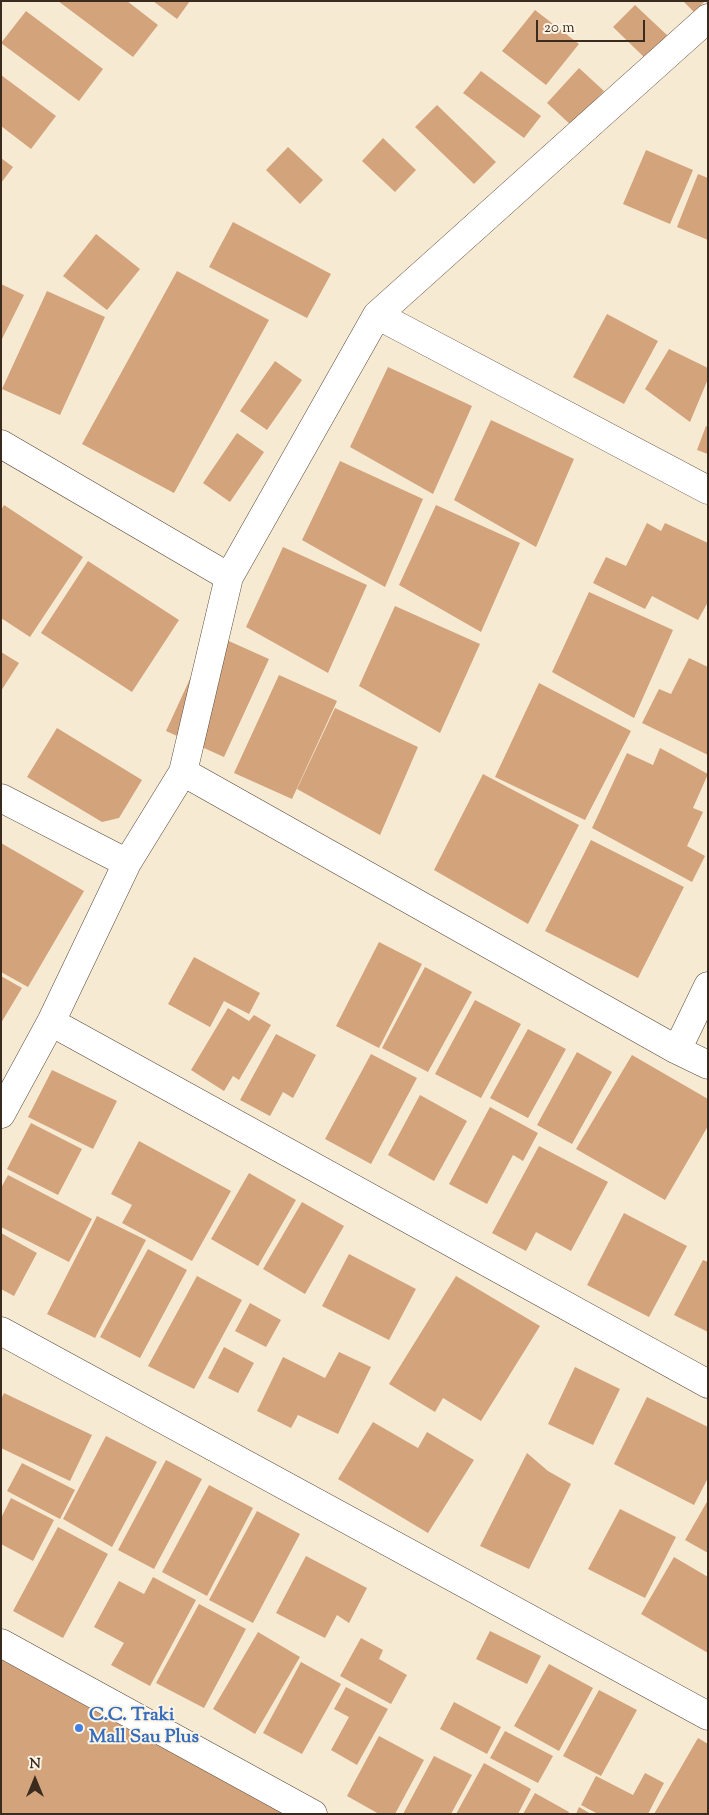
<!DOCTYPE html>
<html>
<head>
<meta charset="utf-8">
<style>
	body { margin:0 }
	#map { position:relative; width:709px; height:1815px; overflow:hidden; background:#f7ead2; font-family:"Sorts Mill Goudy",serif }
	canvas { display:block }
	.frame { position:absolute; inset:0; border:2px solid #3b2a1e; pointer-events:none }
	.north { position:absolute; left:10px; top:1755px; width:50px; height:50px; -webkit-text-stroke:4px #fcf5e5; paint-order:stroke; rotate:0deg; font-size:14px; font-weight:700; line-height:20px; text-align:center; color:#3b2a1e }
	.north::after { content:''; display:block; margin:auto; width:18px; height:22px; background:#3b2a1e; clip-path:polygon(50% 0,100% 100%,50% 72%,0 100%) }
	.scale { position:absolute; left:536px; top:20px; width:109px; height:22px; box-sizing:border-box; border:2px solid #3b2a1e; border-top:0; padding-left:6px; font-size:15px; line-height:18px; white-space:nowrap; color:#3b2a1e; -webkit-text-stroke:4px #fcf5e5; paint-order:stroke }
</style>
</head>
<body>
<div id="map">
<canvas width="709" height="1815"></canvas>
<div class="frame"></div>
<div class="north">N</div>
<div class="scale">20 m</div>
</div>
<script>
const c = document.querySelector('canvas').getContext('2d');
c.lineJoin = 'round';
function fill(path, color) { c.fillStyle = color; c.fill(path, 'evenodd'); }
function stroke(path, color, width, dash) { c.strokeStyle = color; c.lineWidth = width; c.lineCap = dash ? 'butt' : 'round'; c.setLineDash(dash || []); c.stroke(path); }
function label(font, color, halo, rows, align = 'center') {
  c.font = font + ' "Sorts Mill Goudy",serif'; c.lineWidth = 4; c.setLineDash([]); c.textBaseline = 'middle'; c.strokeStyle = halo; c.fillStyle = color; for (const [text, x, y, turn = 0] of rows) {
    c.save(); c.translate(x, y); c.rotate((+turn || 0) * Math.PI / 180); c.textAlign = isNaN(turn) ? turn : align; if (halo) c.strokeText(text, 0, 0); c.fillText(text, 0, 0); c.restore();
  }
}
const building = new Path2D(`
	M58,1H127L158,25L133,57Z
	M153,1H190L177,19Z
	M683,1H705L694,12Z
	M635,5L668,36L646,59L613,27Z
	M535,10L579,44L546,85L502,51Z
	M26,11L103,69L79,101L1,43Z
	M579,68L604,91L572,126L547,103Z
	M481,71L541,116L524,138L463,93Z
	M1,75L56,116L31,149L1,126Z
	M437,105L496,162L474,184L415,127Z
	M383,138L416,170L395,192L362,161Z
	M288,147L323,180L300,204L266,170Z
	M646,150L693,170L670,224L623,204Z
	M1,158L13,167L1,183Z
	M698,174L708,178V240L677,227Z
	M233,222L331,274L307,318L209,267Z
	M96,234L140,269L107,310L63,276Z
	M177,271L269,320L174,493L82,444Z
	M1,284L24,295L1,341Z
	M47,291L105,317L60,415L2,389Z
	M607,314L658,341L624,404L573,377Z
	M669,349L708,368V379L690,422L645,389Z
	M275,361L302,380L267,430L240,411Z
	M388,367L472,406L433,494L350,447Z
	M491,420L574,459L536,547L454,500Z
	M706,426L708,427V454L697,450Z
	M237,433L264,452L230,502L203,483Z
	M340,461L423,499L385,587L302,540Z
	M4,505L83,557L30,637L1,618V510Z
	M436,505L520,543L481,632L399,585Z
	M647,523L661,531L665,523L708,543V602L698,620L652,596L645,609L593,583L606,557L626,566Z
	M283,547L367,585L328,673L246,627Z
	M88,561L179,620L132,692L41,633Z
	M589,592L673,630L634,718L552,672Z
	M395,606L480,644L440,733L359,686Z
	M211,633L269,659L224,757L166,731Z
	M1,652L19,663L1,691Z
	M689,658L708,667V755L642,723L659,689L671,694Z
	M279,675L337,701L292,799L234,773Z
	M539,683L631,731L585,820L495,777Z
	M335,708L418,747L380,835L297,789Z
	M57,728L142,780L119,818L102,822L27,777Z
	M660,748L708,774L693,808L703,812L687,846L705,856L692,882L592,828L627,753L653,765Z
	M483,774L579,825L528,924L434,870Z
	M591,840L684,887L638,978L545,931Z
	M1,843L84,891L28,987L1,972Z
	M379,942L422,964L379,1048L336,1026Z
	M194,957L260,993L249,1014L224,1001L210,1027L168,1004Z
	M425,967L472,992L428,1072L382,1048Z
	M1,976L22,988L1,1023Z
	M475,1000L521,1024L481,1098L435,1074Z
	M228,1008L249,1021L254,1015L271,1025L239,1080L233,1076L224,1091L191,1070Z
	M528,1029L566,1049L528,1118L490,1098Z
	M276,1034L316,1055L293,1098L283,1092L270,1116L240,1100Z
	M577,1052L612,1072L572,1144L537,1125Z
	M371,1054L417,1078L371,1164L325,1139Z
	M632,1055L708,1099V1126L665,1200L576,1149Z
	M52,1070L117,1101L93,1149L28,1117Z
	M420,1095L467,1121L434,1181L388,1155Z
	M490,1107L538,1133L523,1161L513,1155L487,1204L449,1184Z
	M31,1123L82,1149L58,1195L7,1169Z
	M139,1141L231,1191L192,1261L122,1223L132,1205L111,1194Z
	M539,1146L608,1182L571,1251L536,1232L526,1251L492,1233Z
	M249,1173L296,1200L258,1266L211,1239Z
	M8,1175L92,1219L69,1262L1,1227V1188Z
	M302,1202L344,1226L305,1294L263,1269Z
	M624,1213L687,1246L649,1317L587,1285Z
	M97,1216L146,1240L95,1338L47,1314Z
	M1,1233L37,1253L14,1296L1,1289Z
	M148,1249L187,1270L140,1358L100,1337Z
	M349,1254L416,1289L389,1340L322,1306Z
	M703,1260L708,1262V1332L674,1315Z
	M197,1276L242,1300L194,1389L148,1366Z
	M456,1276L540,1326L481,1421L443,1398L435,1412L389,1384Z
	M250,1303L281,1320L266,1347L235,1331Z
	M224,1347L254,1363L238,1393L208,1378Z
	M339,1352L371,1367L338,1434L298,1415L291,1428L257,1411L283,1357L325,1378Z
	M575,1367L620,1389L593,1445L548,1424Z
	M4,1393L92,1435L70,1481L1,1448V1399Z
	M647,1397L708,1427V1478L694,1505L614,1464Z
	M373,1422L418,1448L427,1432L474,1460L428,1533L338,1479Z
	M106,1436L157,1462L112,1547L63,1519Z
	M527,1453L548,1471L571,1484L529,1569L480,1546Z
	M166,1460L202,1479L154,1569L118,1550Z
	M22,1463L75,1490L60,1519L7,1491Z
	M209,1485L253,1508L207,1596L162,1572Z
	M11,1498L54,1520L33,1561L1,1544V1518Z
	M708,1500V1553L685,1540Z
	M620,1509L676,1537L645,1598L588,1569Z
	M257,1511L300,1534L253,1623L209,1600Z
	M58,1527L108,1554L63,1638L13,1611Z
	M306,1556L367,1588L349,1623L337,1615L325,1638L276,1613Z
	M674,1557L708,1577V1653L641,1614Z
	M153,1577L196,1600L150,1686L111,1665L124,1643L94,1627L119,1581L144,1594Z
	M199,1604L246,1629L204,1708L156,1683Z
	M490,1631L541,1656L527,1684L476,1659Z
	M258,1632L300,1657L255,1734L213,1709Z
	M361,1638L383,1650L379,1659L407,1675L391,1704L340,1676Z
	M1,1643L313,1814H1Z
	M301,1662L341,1684L302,1754L263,1733Z
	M549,1664L593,1688L559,1751L514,1726Z
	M346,1687L388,1709L357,1765L331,1750L349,1717L334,1709Z
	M599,1690L637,1710L601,1776L563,1756Z
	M454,1702L501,1727L487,1754L440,1729Z
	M505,1731L553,1756L538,1783L490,1758Z
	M379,1736L424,1760L395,1814H379L347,1796Z
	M698,1738L708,1744V1814H654Z
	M434,1756L472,1775L451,1814H403Z
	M484,1763L531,1789L518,1814H456Z
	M645,1773L664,1783L648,1814H598L581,1805L596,1776L633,1795Z
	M535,1793L569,1812L568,1814H523Z
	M579,1807L591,1814H576Z`);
const minor = new Path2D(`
	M377,315L708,490
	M1,444L229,577
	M183,772L677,1050L708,1065
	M1,798L127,863
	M51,1022L708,1384
	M677,1050L708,986
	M1,1114L51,1022L127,863L183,772L229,577L377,315L708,18
	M1,1331L708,1716
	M1,1643L313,1814`);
const markers = [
	[79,1728,5,"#3f7fe0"]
];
const shopNames = [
	["C.C. Traki",89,1717],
	["Mall Sau Plus",89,1739]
];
fill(building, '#d3a37c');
stroke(minor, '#574739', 29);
stroke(minor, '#fff', 28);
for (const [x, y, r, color] of markers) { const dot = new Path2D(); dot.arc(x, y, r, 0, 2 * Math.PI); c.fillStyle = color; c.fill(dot); stroke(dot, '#fcf5e5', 2); }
label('bold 19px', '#366cbe', '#fcf5e5', shopNames, 'left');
</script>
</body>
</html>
